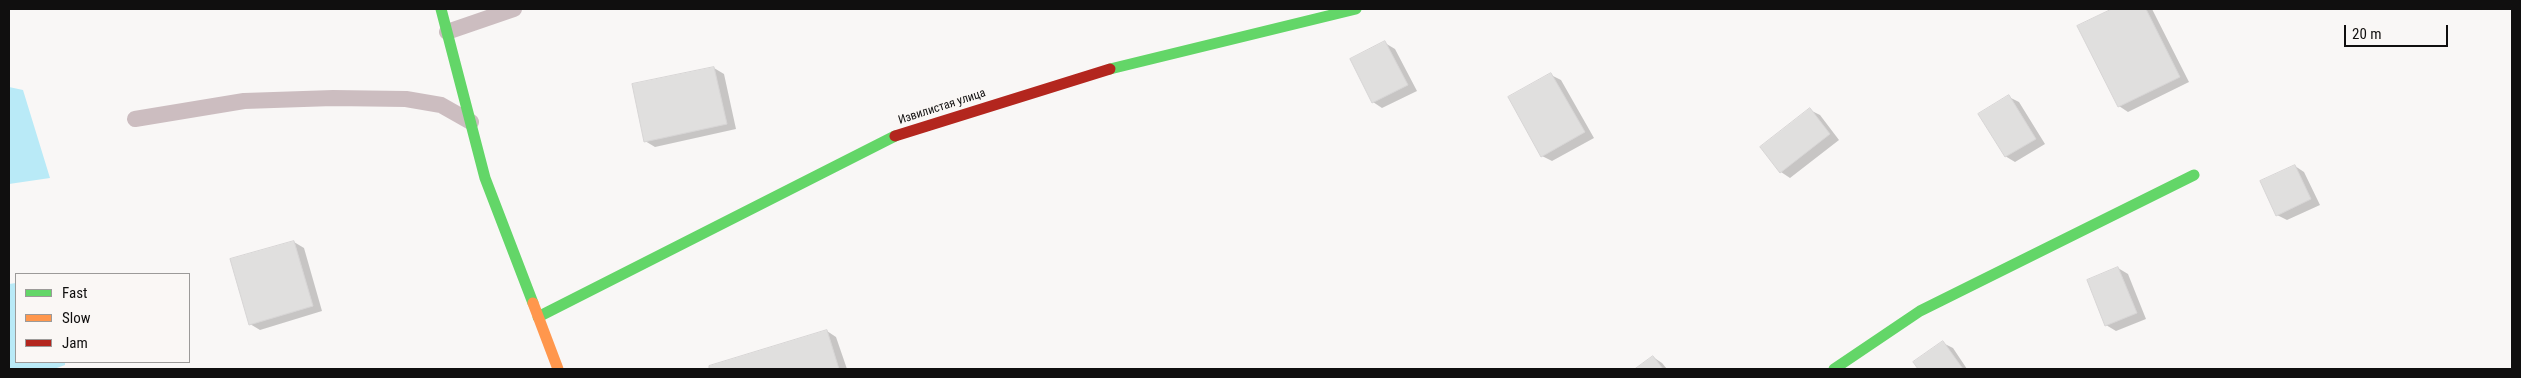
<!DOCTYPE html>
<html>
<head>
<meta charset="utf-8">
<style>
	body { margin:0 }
	#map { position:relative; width:2521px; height:378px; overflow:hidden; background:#f9f7f6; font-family:"Roboto Condensed",sans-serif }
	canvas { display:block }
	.frame { position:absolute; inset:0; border:10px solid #100f0f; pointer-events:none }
	.legend { position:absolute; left:15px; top:273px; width:175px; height:90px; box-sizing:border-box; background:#faf7f5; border:1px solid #9c9a99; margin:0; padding:6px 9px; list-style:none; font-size:15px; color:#100f0f }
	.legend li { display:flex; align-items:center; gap:10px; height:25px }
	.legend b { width:25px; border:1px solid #9c9a99 }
	.scale { position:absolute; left:2344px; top:25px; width:104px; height:22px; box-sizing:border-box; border:2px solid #100f0f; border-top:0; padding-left:6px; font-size:15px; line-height:18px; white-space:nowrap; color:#100f0f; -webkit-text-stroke:4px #faf7f5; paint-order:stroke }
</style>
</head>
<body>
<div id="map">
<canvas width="2521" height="378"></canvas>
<div class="frame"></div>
<ul class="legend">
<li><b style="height:6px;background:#63d668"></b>Fast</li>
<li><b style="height:6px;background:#ff974d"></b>Slow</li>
<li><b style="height:6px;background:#b3261e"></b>Jam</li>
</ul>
<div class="scale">20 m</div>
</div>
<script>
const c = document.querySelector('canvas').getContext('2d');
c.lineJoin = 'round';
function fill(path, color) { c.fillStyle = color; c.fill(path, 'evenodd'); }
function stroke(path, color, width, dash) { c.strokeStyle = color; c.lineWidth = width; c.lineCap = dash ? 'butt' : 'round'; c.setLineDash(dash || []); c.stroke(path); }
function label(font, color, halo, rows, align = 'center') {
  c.font = font + ' "Roboto Condensed",sans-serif'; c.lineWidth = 4; c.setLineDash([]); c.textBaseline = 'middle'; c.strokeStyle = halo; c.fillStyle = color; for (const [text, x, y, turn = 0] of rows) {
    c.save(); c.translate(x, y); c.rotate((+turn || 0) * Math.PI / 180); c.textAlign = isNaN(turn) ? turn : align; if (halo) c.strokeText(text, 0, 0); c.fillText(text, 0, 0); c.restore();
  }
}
const water = new Path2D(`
	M9,87L23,90L50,178L9,184Z
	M16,283V362H65V365L54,369H9V284Z`);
const shadow = new Path2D(`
	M2115,9H2152L2189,82L2128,112L2119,106L2079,26Z
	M1385,43L1395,49L1417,91L1382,108L1373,102Z
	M714,68L724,74L736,129L655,147L645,141Z
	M1551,75L1561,80L1594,138L1552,161L1542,156Z
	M2009,97L2019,102L2045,144L2015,162L2005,156Z
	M1810,110L1820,115L1839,140L1790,178L1781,172Z
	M2295,166L2304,172L2320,205L2287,220L2277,215Z
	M294,242L304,248L322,311L260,330L250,324Z
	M2118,268L2128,274L2146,319L2116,331L2106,325Z
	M827,331L836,337L847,369H711L710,367Z
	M1943,343L1953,348L1967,369H1920L1915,362Z
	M1653,357L1662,363L1667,369H1637Z`);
const building = new Path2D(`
	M2112,9H2146L2180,77L2118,107L2077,26Z
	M1385,41L1408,85L1372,103L1350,59Z
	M714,67L727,124L644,142L632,84Z
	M1551,73L1585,132L1541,157L1508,97Z
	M2009,95L2036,139L2005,157L1978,114Z
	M1810,108L1830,134L1780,173L1760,147Z
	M2295,165L2311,199L2276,216L2260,181Z
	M294,241L313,306L249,325L230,259Z
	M2118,267L2137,313L2105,326L2087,280Z
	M827,330L839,369H709V366Z
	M1943,341L1963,369H1918L1913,362Z
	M1653,356L1663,369H1635Z`);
const lane = new Path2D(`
	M447,32L514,9
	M135,119L244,101L333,98L406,99L441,105L471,122`);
const fast = new Path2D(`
	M441,9L485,178L533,303
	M1110,69L1356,9
	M538,317L895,136
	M1834,369L1920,311L2194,175`);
const slow = new Path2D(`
	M533,303L558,369`);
const jam = new Path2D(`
	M895,136L1110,69`);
const streetNames = [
	["Извилистая улица",942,107,-18]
];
fill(water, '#b9eaf7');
fill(shadow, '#0003');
fill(building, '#e0dfde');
stroke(building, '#d7d5d5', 1);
stroke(lane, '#ccbdc0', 16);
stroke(fast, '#63d668', 11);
stroke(slow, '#ff974d', 11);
stroke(jam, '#b3261e', 11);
label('12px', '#100f0f', '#faf7f5', streetNames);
</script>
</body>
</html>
